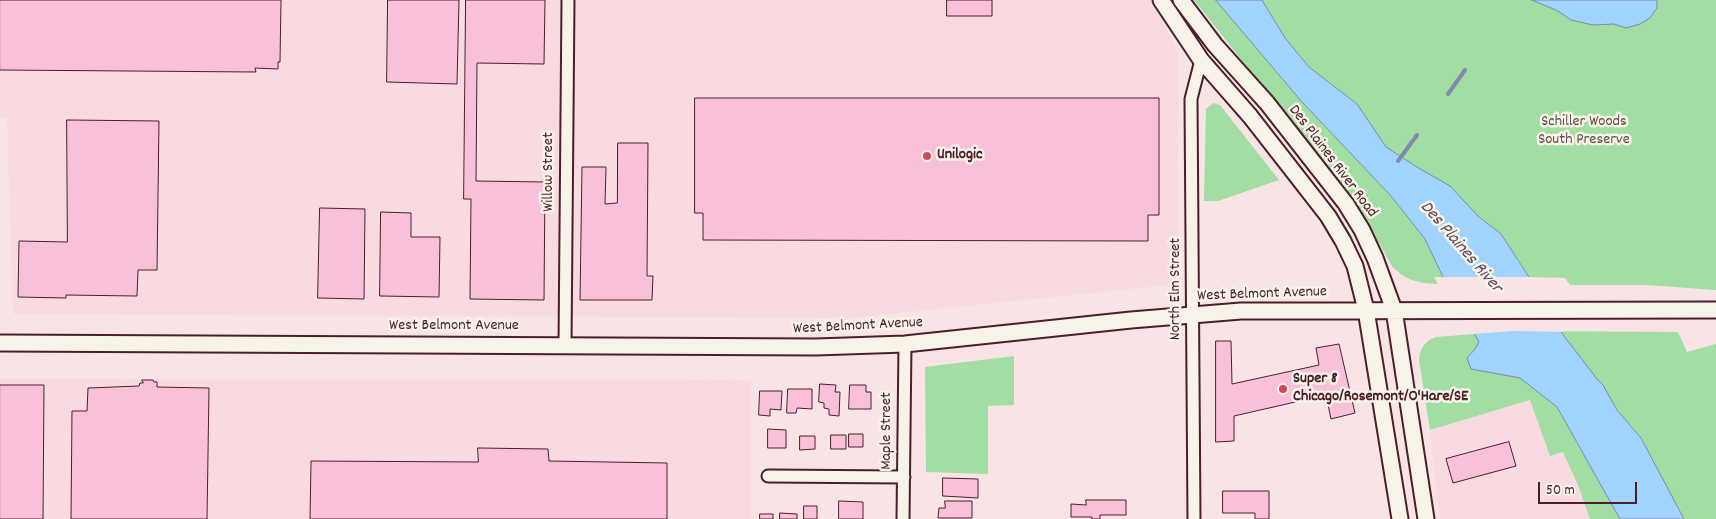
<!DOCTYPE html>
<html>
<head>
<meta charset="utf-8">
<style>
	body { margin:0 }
	#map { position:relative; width:1716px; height:519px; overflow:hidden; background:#f8e4e4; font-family:Dekko,sans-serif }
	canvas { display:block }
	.scale { position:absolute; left:1538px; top:482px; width:99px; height:22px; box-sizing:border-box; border:2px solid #4a1f2b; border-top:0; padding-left:6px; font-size:15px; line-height:18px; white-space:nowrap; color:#4a1f2b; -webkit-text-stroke:4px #f7f3e8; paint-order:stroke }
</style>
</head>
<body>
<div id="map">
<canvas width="1716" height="519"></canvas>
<div class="scale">50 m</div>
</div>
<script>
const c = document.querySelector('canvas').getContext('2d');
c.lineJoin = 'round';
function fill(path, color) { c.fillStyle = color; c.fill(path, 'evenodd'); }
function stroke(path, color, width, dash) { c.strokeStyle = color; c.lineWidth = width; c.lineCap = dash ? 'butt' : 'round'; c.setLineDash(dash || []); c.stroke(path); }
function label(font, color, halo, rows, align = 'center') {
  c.font = font + ' Dekko,sans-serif'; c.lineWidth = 5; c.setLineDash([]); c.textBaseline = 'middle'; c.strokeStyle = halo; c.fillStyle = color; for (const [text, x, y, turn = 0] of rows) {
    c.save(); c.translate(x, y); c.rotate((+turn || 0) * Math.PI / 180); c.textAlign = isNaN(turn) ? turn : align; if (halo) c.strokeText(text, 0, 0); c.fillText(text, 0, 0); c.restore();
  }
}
const built = new Path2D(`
	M0,0H1150L1178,50V284L851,318L13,314L7,118L0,117Z
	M0,379L751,380V519H0Z
	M1543,396L1620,519H1439L1430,430Z`);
const green = new Path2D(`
	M1194,0H1216L1302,102L1391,196L1425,239L1443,277H1434L1438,284C1419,283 1405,281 1392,266L1359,208Z
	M1262,0H1716V290L1646,285H1570L1565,278L1529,277L1501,234L1417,167L1386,147L1357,104L1309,67L1285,38Z
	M1213,103L1220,105L1279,180L1218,201H1204L1206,109Z
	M1514,331L1678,332L1687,352L1716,344V519H1684L1641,438L1617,410L1603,385L1543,396L1557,407L1620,519H1590L1578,485L1563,452L1550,456L1530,400L1430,430L1419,360C1420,348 1425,341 1436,337Z
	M1014,356V405L988,406V474L926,472L925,367Z`);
const water = new Path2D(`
	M1216,0H1262L1285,38L1309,67L1357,104L1386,147L1417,167L1450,186L1478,216L1501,234L1529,277L1561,332L1597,379L1603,385L1617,410L1641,438L1684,519H1620L1557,407L1520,378L1471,369L1467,358L1475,349L1479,342L1443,277L1425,239L1391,196L1302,102Z
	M1532,0H1657V8L1650,18L1640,24L1626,28L1614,24L1593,25L1571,20L1558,11Z`);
const pier = new Path2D(`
	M1441,277H1532L1564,332L1514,331L1473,334Z`);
const stream = new Path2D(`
	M1448,94L1465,70
	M1398,161L1417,135`);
const building = new Path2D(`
	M0,0H281L280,62H278V69L255,68L256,72L0,70Z
	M388,0H459L457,84L387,82Z
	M466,0H545L544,64L477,63L476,181L545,182L544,300L470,299L471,199H464Z
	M947,0H992V16H947Z
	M695,98H1159V215H1148V241L703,240V213H695Z
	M67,120L159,121L157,270H138L137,296L66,295V298L18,297L19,241L67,242Z
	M618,143H648L647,276H653L652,300H580L582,167H606L605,204L617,203Z
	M320,208L365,209L364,299L318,298Z
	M381,212L411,213V237H440L439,297L380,296Z
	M1216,341H1231L1232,384L1319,365L1316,348L1339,344L1355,413L1331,419L1326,395L1234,416V441L1216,442Z
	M142,380H153L154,382H157V387L209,388L207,519H71L72,411H87L88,388L139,386L140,383H143Z
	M820,384L836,385L835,392H840L839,416L829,415V409L824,408V403L819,402Z
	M0,385H44L43,519H0Z
	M850,385H866V392H871V409H849Z
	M788,389H812V409L797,408L796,413H787Z
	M760,391H782L781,410L770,409V416L759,415Z
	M768,429L786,430V448H768Z
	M849,434H863V447H849Z
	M831,435H846V449H831Z
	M800,436H815V449L800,450Z
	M1509,442L1516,466L1453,483L1446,459Z
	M478,448L548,449L549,461L667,463V519H310L311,461L478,462Z
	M943,478L978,479V498L943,496Z
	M1223,491H1269V519H1255V513H1223Z
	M1086,500H1126V515H1100V519H1092V517H1071V504L1086,505Z
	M839,501L863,502V519H839Z
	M945,501H972V518H938L939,508H945Z
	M804,506H817V519H804Z
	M780,513L797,514V519H780Z
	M760,514H773V519H760Z`);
const street = new Path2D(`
	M565,345L568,0
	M768,476L904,477
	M903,519L905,344
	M1194,519L1191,99L1201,60`);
const secondary = new Path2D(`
	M1161,0L1201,60L1250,116L1328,216L1343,241L1355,266L1366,310L1400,519
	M1181,0L1215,45L1267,103L1346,204L1362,230L1375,258L1394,310L1426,519
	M0,343L816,347L905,344L1131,320L1241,311L1716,310`);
const markers = [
	[927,156,5,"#d1495b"],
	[1283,389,5,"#d1495b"]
];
const parkNames = [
	["Schiller Woods",1584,123],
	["South Preserve",1584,141]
];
const poiNames = [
	["Unilogic",937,156],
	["Super 8",1293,380],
	["Chicago/Rosemont/O'Hare/SE",1293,398]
];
const streetNames = [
	["Des Plaines River Road",1332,162,53],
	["Willow Street",550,172,-90],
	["North Elm Street",1177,289,-90],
	["West Belmont Avenue",1262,295,-2],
	["West Belmont Avenue",454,327],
	["West Belmont Avenue",858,327,-3],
	["Maple Street",888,431,-90]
];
const waterNames = [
	["Des Plaines River",1460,248,49]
];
fill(built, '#f8dae1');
fill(green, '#a2dda3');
fill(water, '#a0d3fe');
stroke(water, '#7e8baa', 1);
fill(pier, '#f8e4e4');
stroke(stream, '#7e8baa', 4);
fill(building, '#f9c1d9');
stroke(building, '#4a1f2b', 1);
stroke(street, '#4a1f2b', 15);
stroke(secondary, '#4a1f2b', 19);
stroke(street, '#f7f3e8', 11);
stroke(secondary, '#f7f3e8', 15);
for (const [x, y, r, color] of markers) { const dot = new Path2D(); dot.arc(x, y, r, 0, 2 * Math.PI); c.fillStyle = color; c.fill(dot); stroke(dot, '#f7f3e8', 2); }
label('16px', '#604e49', '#f7f3e8', parkNames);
label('bold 16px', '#4a1f2b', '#f7f3e8', poiNames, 'left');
label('16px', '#4a1f2b', '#f7f3e8', streetNames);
label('italic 18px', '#604c60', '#f7f3e8', waterNames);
</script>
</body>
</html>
